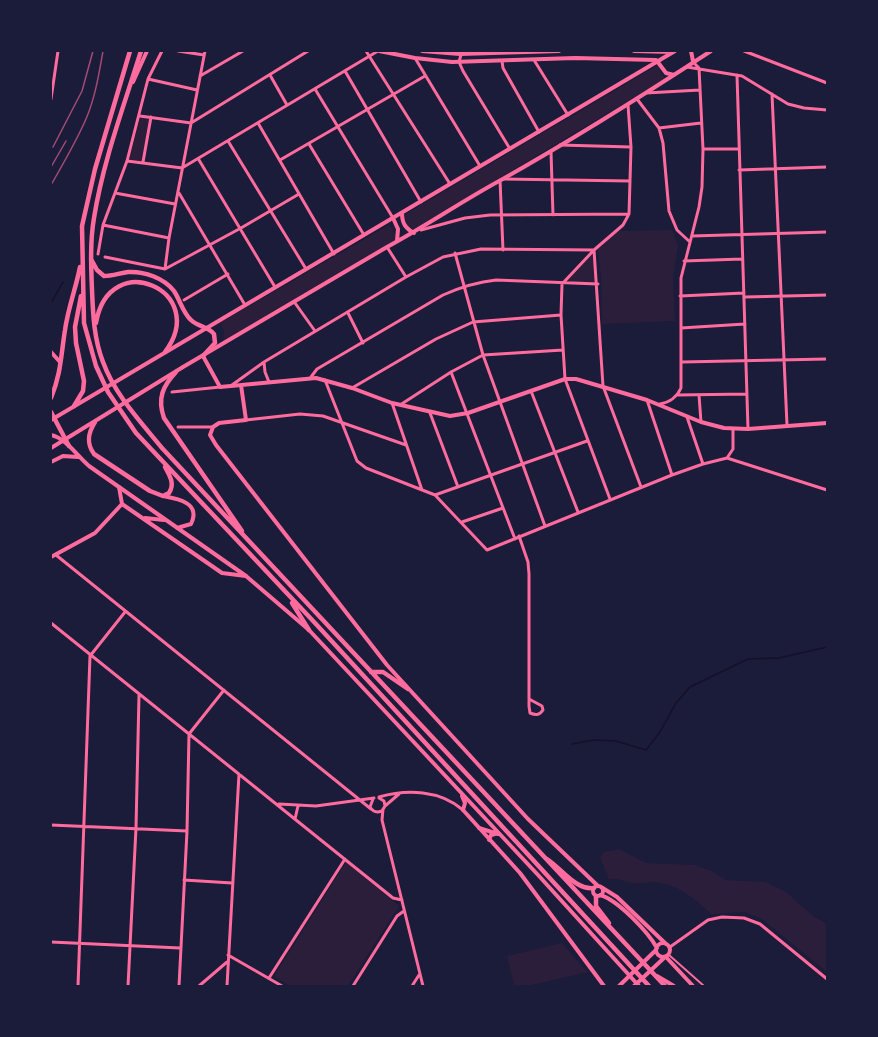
<!DOCTYPE html>
<html>
<head>
<meta charset="utf-8">
<style>
	body { margin:0 }
	#map { position:relative; width:878px; height:1037px; overflow:hidden; background:#1b1b3a; font-family:"Open Sans",sans-serif }
	canvas { display:block }
	.frame { position:absolute; inset:0; border:52px solid #1b1b3a; pointer-events:none }
</style>
</head>
<body>
<div id="map">
<canvas width="878" height="1037"></canvas>
<div class="frame"></div>
</div>
<script>
const c = document.querySelector('canvas').getContext('2d');
c.lineJoin = 'round';
function fill(path, color) { c.fillStyle = color; c.fill(path, 'evenodd'); }
function stroke(path, color, width, dash) { c.strokeStyle = color; c.lineWidth = width; c.lineCap = dash ? 'butt' : 'round'; c.setLineDash(dash || []); c.stroke(path); }
const green = new Path2D(`
	M658,65L661,74L666,78L415,229C407,227 405,223 404,215Z
	M141,116L150,117L143,163L128,161Z
	M389,225C393,229 397,235 395,241L223,343L224,331L220,323Z
	M672,230L678,245L673,279L675,321L602,324L601,277L598,249L618,231Z
	M594,250L598,284H562Z
	M619,849L646,863L694,865L712,871L726,880L765,882L786,892L813,916L827,924V972L762,919L745,912L711,914C694,898 677,883 652,882C646,882 639,884 633,883C624,882 618,878 609,879L600,857L604,852Z
	M346,862L399,906L348,986H290L274,976Z
	M562,943L587,972L528,986H514L507,956Z`);
const stream = new Path2D(`
	M51,303L63,282
	M572,744L594,740L616,741L646,750L660,732L676,703L690,687L748,659L779,658L827,647`);
const pedestrian = new Path2D(`
	M669,955L704,986`);
const minor = new Path2D(`
	M178,51L204,55
	M366,51L450,184
	M462,51L459,62L463,71L510,149
	M744,51L827,83
	M415,58L480,166
	M534,60L568,115
	M502,61L503,68L539,132
	M687,67L742,76L788,104L804,108L827,110
	M345,71L421,202
	M270,75L287,105
	M737,75L748,429
	M200,76L243,51
	M148,79L197,90
	M315,89L393,218
	M646,93L700,90
	M772,94L787,425
	M51,99L58,51
	M637,99L659,128L663,143L669,211L677,230L690,242
	M140,116L191,123L308,51
	M258,123L334,254
	M659,128L701,123
	M228,141L306,269
	M309,144L364,235
	M560,145L631,147
	M703,149H739
	M551,152L553,215
	M199,160L275,287
	M280,160L425,76
	M127,161L182,168L378,51
	M143,162L151,117
	M739,170L827,167
	M503,179L630,181
	M500,180L503,250
	M115,193L175,204
	M179,193L245,305
	M103,225L169,238
	M421,230L465,218L490,215L629,214
	M692,236L827,232
	M387,247L406,277
	M455,253L483,355L545,526
	M98,254L103,225L127,161L148,79L162,51
	M105,257L165,269
	M684,261L742,259
	M165,269L169,238L205,51
	M165,269L241,228L299,194
	M680,296L744,293
	M745,297L827,295
	M184,300L228,274
	M295,303L315,331
	M348,313L363,343
	M681,328L745,324
	M264,362L265,372L269,382
	M682,362L827,359
	M451,372L515,539
	M311,377L317,369L443,295C461,287 477,282 496,280L598,284
	M325,380L357,461L366,468L435,495L487,550L672,475L703,464L727,458L827,490
	M232,385L264,362L406,277L443,257L481,249L594,250L603,386L641,487
	M352,388L436,339L473,322L561,315
	M531,391L578,512
	M172,392L220,387
	M678,395L747,394
	M699,395L701,422
	M647,400L672,475
	M392,403L422,490
	M660,404C671,402 677,397 681,388V278L699,207L702,187L703,149L699,68L693,62
	M400,405L451,372L483,355L563,350
	M430,413L458,487
	M687,417L703,464
	M246,420L300,414L323,416L406,445
	M178,427H213
	M727,458L733,449V430
	M435,495L587,441
	M610,499L565,379L561,315L562,284L594,250L623,225L629,214L631,147L628,105
	M462,522L503,508
	M519,536L528,562L529,574V706L530,713C535,715 539,716 543,710L542,706L529,699
	M56,555L371,809
	M51,623L393,898L402,900
	M90,656L125,612
	M379,797C407,789 440,790 463,810
	M379,798L384,801L385,806
	M373,799L370,807C373,812 377,813 382,811L385,806L399,794
	M279,804L316,806L374,798
	M383,809L382,820L423,986
	M295,819L298,806
	M51,825L187,831
	M184,880L232,883
	M51,942L180,948
	M670,947L708,920L722,917L744,918L760,924L827,979
	M228,955L282,986
	M269,978L345,859
	M78,986L90,656
	M128,986L136,828L139,695
	M179,986L187,831L189,734L224,690
	M199,986L227,962
	M227,986L239,774
	M353,986L397,916L404,911
	M412,986L419,975`);
const tertiary = new Path2D(`
	M203,356L220,387L316,378L352,388L392,403L450,416L468,413L565,379H576L647,400L701,422L724,428L748,429L827,423
	M241,385L246,420L219,423L213,427L210,435L216,445L387,665L528,819L598,886
	M119,487L122,504
	M122,504L222,573L246,576
	M145,518L164,520
	M51,557L95,533L122,504
	M463,810L520,873L604,986
	M593 891a5 5 0 1 1 10 0a5 5 0 1 1-10 0Z
	M601,887L617,897L666,944
	M600,895C618,900 648,932 657,948
	M656 950a7 7 0 1 1 14 0a7 7 0 1 1-14 0Z
	M666,957L693,986
	M657,976L674,986
	M619,986L656,950
	M634,986L664,958`);
const secondary = new Path2D(`
	M379,51L415,58L452,62L575,58L656,60
	M422,51L460,54L559,51
	M634,51L672,52
	M691,51L693,61
	M657,61L666,73L674,75
	M133,82L147,51
	M402,213C402,223 405,228 414,233
	M393,218L398,229L397,241
	M51,352L60,362
	M51,420L675,51
	M51,435C66,438 77,456 89,466L246,576L309,630L539,876L639,986
	M51,448L183,367L387,247C426,226 462,201 501,180C572,140 642,96 711,51
	M51,462L63,456L78,457
	M163,496C179,499 201,503 191,524L177,528
	M462,796L465,803L463,810
	M479,828L498,834
	M489,840L491,835L495,834`);
const trunk = new Path2D(`
	M130,51L95,169L82,226L84,323L96,366L108,392L136,433L315,623L649,986
	M141,51C124,106 103,161 94,218C90,241 91,266 92,290C93,315 94,339 103,362C115,395 140,421 162,448L665,986
	M91,259L97,270L104,276C112,276 120,273 128,272C144,271 164,278 174,291C180,300 183,313 191,320C198,327 208,326 214,334L215,343L203,356
	M96,323C109,246 211,291 165,352
	M176,372C163,386 157,398 164,418L242,531
	M51,398C61,374 61,355 65,330C68,308 76,288 80,267
	M74,406L83,391L84,381L76,343L75,327L81,296
	M51,412L69,446
	M95,422C88,433 86,443 94,454L150,491L163,496L169,493C175,484 170,476 165,467
	M292,603L309,630
	M371,672H383L408,689
	M547,859C562,869 575,890 594,888
	M596,896V906L609,923`);
const rail = new Path2D(`
	M53,147L82,91L93,51
	M51,167L66,141
	M51,185C63,164 76,142 86,119C95,98 99,74 103,51`);
fill(green, '#2a1e3b');
stroke(stream, '#12122b', 1.5);
stroke(pedestrian, '#ff6b9d', 2);
stroke(minor, '#ff6b9d', 3);
stroke(tertiary, '#ff6b9d', 4);
stroke(secondary, '#ff6b9d', 4);
stroke(trunk, '#ff6b9d', 4.5);
stroke(rail, '#a44b75', 1.5);
</script>
</body>
</html>
